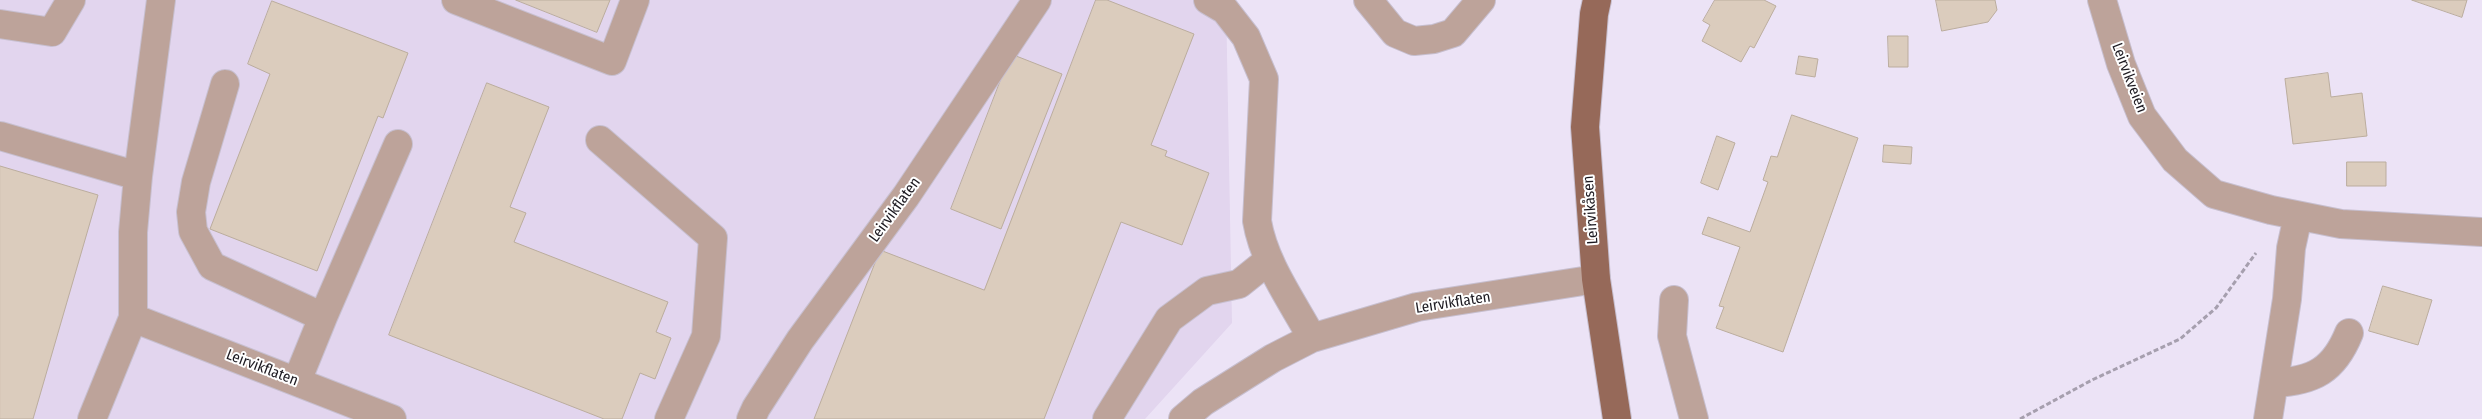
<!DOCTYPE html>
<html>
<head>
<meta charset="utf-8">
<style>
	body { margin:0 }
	canvas { display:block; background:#ece3f6 }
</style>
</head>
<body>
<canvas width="2482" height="419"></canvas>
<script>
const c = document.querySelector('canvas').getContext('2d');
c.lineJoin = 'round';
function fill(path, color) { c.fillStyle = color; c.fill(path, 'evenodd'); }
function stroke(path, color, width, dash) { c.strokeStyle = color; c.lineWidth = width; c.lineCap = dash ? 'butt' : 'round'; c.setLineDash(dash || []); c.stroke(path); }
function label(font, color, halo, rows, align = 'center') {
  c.font = font + ' "Fira Sans Condensed",sans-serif'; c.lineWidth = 4; c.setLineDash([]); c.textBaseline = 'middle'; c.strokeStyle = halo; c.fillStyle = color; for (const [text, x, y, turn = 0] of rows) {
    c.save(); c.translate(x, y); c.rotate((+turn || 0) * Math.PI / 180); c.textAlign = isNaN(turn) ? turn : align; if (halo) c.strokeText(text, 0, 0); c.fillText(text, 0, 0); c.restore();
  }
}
const built = new Path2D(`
	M0,0H1226L1232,323L1145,419H0Z`);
const building = new Path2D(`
	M516,0H610L597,32Z
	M1096,0H1107L1194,34L1151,145L1167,151L1165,156L1209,173L1182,245L1121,222L1044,419H814L880,250L984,290Z
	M1715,0H1764L1776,6L1754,48L1750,46L1741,62L1702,41L1710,25L1703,21Z
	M1936,0H1995L1997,10L1988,22L1942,31Z
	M2412,0H2467L2462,17Z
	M272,1L408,53L383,118L378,116L317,271L210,229L270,74L248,64Z
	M1888,36H1908V67H1889Z
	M1011,54L1062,74L1001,229L951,209Z
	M1799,56L1818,59L1815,77L1796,74Z
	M2328,73L2331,97L2362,93L2367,136L2293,144L2285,79Z
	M487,83L549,107L510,207L526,213L514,242L668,302L656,332L671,338L655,379L640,373L622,419H604L389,335Z
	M1792,115L1858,138L1783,352L1716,328L1724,307L1719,306L1740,247L1702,234L1708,217L1750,232L1768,182L1763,180L1771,156L1777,157Z
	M1717,136L1735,143L1718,190L1701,183Z
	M1884,145L1912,147L1911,164L1883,162Z
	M2347,162H2386V186H2347Z
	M0,166L98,195L33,419H0Z
	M2383,286L2432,300L2418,345L2369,331Z`);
const path = new Path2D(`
	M2020,419L2092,380L2180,339L2216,308L2256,253`);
const minor = new Path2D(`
	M456,0L612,61L635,0
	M1208,0L1225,10L1246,37L1264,79L1257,221C1264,263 1292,301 1312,338
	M1368,0L1395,33L1414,41L1434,39L1453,33L1481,0
	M2102,0L2121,64L2142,116L2175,160L2214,194L2271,210L2341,224L2482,232
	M0,24L52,32L71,0
	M225,84L196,182L191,212L193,231L212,266L323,317L297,381
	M0,136L138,176L133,232V318L392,419
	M600,140L713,238L706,336L669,419
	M138,176L161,0
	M1674,300L1672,336L1694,419
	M323,317L398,144
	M2274,383C2314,381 2334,370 2349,333
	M92,419L133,318
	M751,419L756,408L800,340L906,196L1037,0
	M1107,419L1169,319L1207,291L1239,284L1269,260
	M1183,419L1203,402L1273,358L1312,338L1417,307L1596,279
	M2268,419L2287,299L2291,248L2298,216`);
const major = new Path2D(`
	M1597,0L1594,14L1585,127L1596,279L1617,419`);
const streetNames = [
	["Leirvikveien",2129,78,69],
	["Leirvikflaten",895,210,-54],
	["Leirvikåsen",1591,210,-94],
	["Leirvikflaten",1453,303,-9],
	["Leirvikflaten",262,368,21]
];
fill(built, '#e2d5ee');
fill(building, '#dbccbd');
stroke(building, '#bbad9e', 1);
stroke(minor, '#c7bfcf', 30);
stroke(major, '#c7bfcf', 30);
stroke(path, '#a69fae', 3, [5, 2.5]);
stroke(minor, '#bda39a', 28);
stroke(major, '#966959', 28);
label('15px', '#1c1920', '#fff', streetNames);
</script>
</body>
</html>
